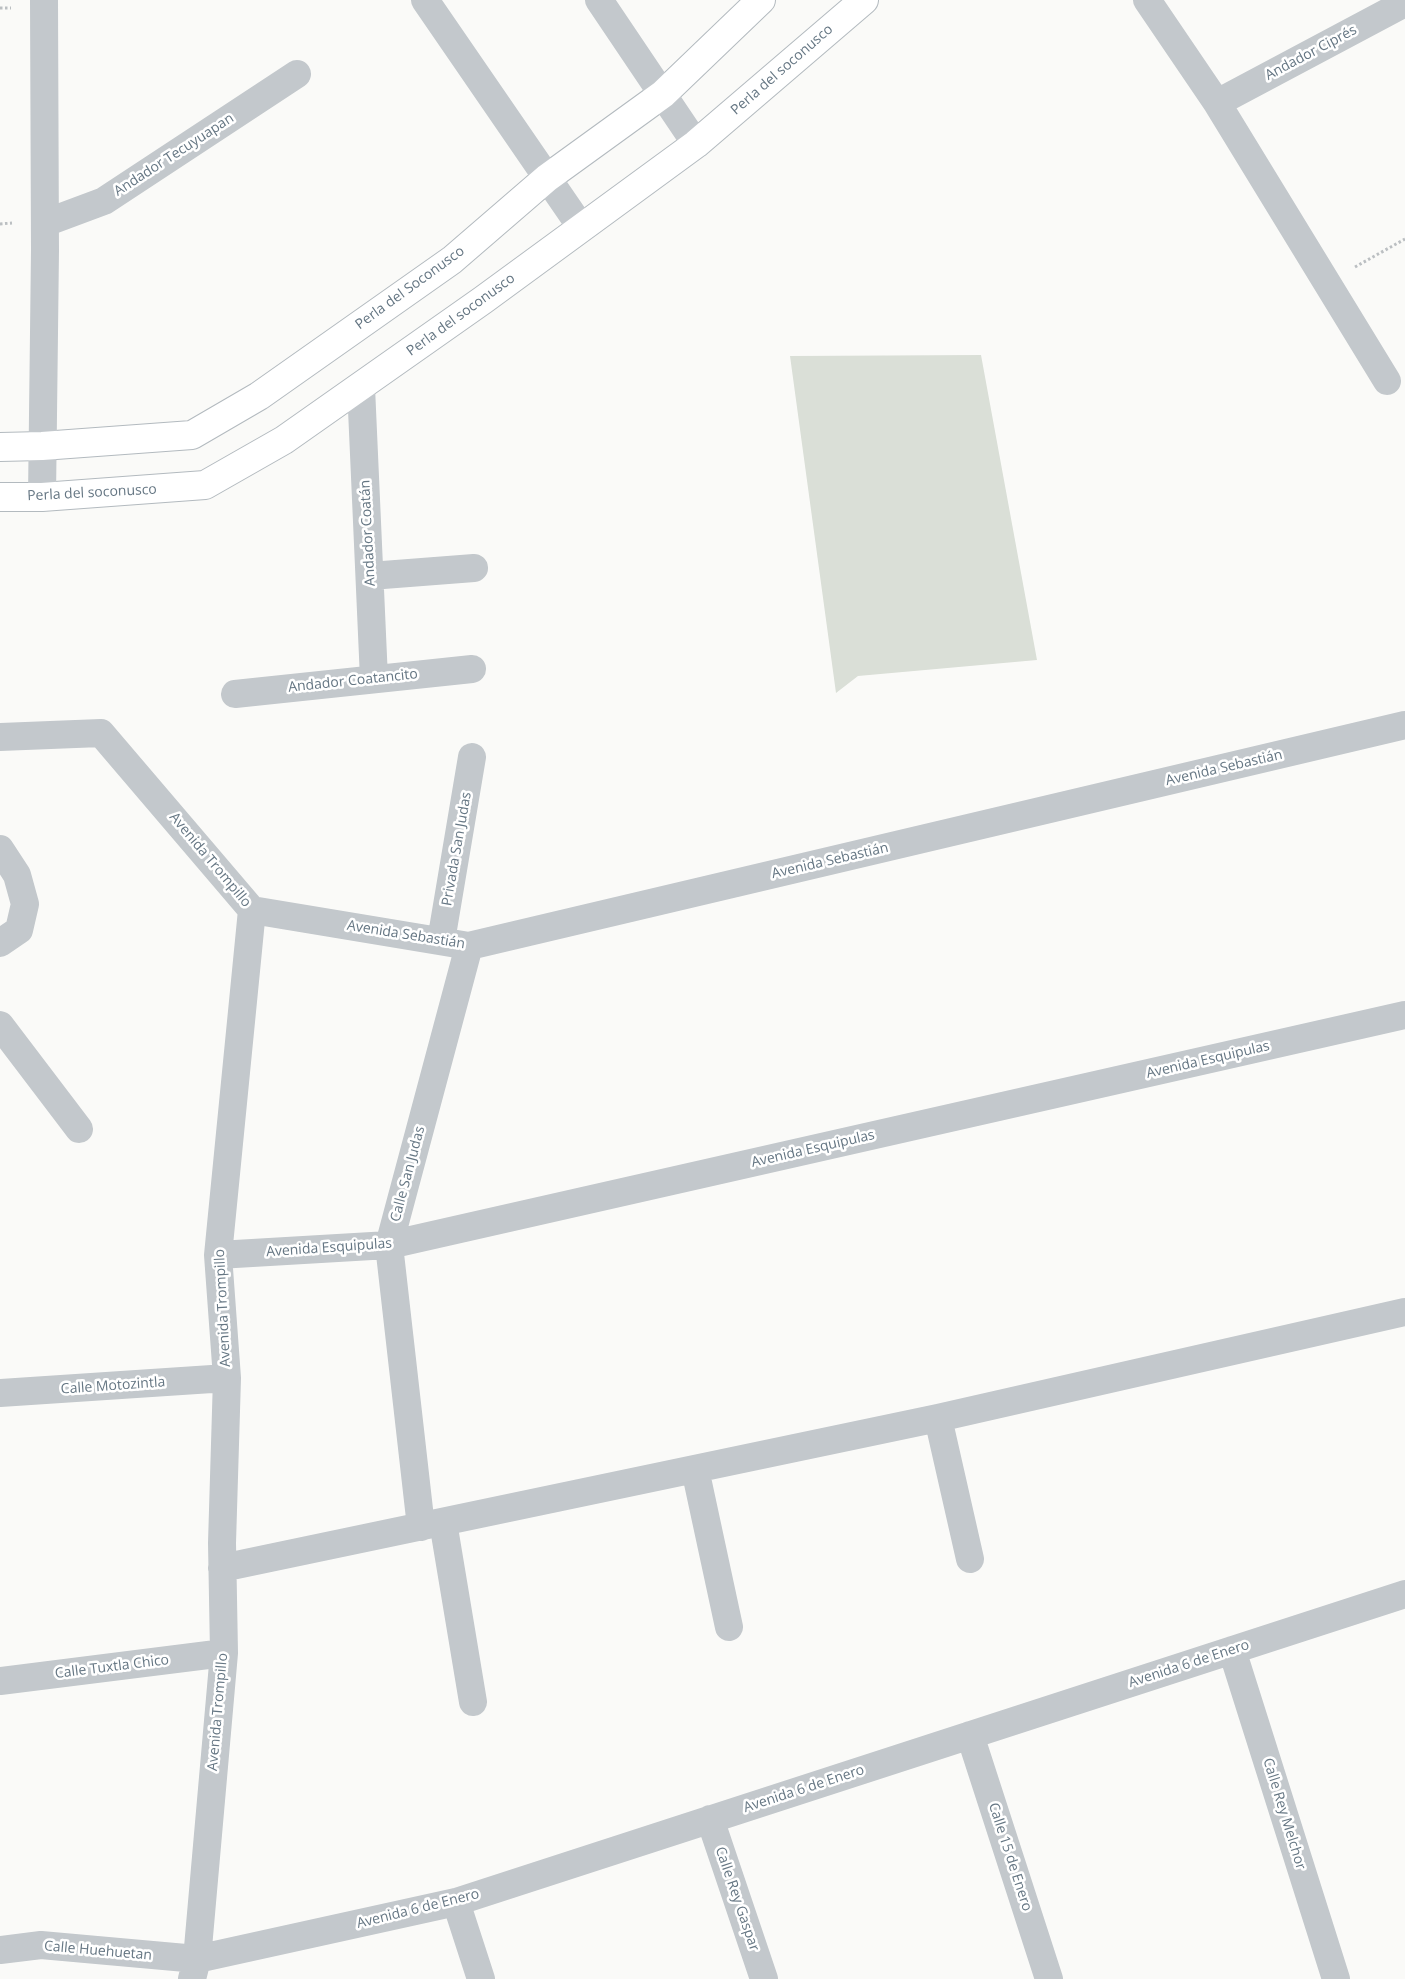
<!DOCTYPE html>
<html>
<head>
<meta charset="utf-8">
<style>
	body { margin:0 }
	canvas { display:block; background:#fafaf8 }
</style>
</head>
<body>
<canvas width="1405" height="1979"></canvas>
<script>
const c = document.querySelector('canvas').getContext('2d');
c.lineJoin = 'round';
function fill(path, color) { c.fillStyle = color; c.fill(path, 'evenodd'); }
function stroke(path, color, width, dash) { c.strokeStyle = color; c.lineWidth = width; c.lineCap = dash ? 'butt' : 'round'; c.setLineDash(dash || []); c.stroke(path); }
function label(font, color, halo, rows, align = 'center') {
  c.font = font + ' "Open Sans",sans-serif'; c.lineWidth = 5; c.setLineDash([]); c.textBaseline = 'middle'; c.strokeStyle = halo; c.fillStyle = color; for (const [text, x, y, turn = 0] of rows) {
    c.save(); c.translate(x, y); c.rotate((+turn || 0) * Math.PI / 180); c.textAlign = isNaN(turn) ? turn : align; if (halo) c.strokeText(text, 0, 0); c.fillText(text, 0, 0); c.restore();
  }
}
const green = new Path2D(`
	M981,355L1037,660L858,676L836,693L790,356Z`);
const path = new Path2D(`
	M0,8H11
	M0,224L12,223
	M1355,267L1405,239`);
const street = new Path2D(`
	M425,0L581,227
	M599,0L696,144
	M1147,0L1217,103L1387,381
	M1217,103L1405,3
	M45,223L104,201L297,74
	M361,387L374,679
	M42,497L45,250L44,0
	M370,576L474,568
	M235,694L472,669
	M0,737L101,733L252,910L218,1255L227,1378L222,1543L224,1653L197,1959L192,1979
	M0,849L17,875L25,904L19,930L0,943
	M252,910L469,946L1405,725
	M441,941L472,757
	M0,1025L79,1129
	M218,1255L389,1245L1405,1015
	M0,1393L227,1378
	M938,1418L970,1559
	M695,1469L729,1627
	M443,1522L473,1702
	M421,1527L389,1245L469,946
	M222,1568L938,1418L1405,1312
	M1232,1650L1336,1979
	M0,1681L224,1653
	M970,1735L1049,1979
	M710,1819L764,1979
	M456,1902L481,1979
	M0,1950L41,1945L197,1959L456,1902L1405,1594`);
const secondary = new Path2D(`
	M0,447L42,446L192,435L259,396L452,260L547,178L663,94L761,0
	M0,497H42L205,485L284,440L483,300L696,144L864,0`);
const streetNames = [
	["Andador Ciprés",1311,53,-28],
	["Perla del soconusco",782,70,-41],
	["Andador Tecuyuapan",174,155,-33],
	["Perla del Soconusco",410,288,-36],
	["Perla del soconusco",461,315,-36],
	["Perla del soconusco",92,493,-3],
	["Andador Coatán",368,533,-93],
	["Andador Coatancito",353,681,-6],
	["Avenida Sebastián",1224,768,-13],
	["Privada San Judas",457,849,-80],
	["Avenida Trompillo",210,860,50],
	["Avenida Sebastián",830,861,-13],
	["Avenida Sebastián",406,935,9],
	["Avenida Esquipulas",1208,1060,-13],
	["Avenida Esquipulas",813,1149,-13],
	["Calle San Judas",408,1174,-75],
	["Avenida Esquipulas",329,1248,-4],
	["Avenida Trompillo",223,1308,-93],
	["Calle Motozintla",113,1386,-4],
	["Avenida 6 de Enero",1189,1664,-18],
	["Calle Tuxtla Chico",112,1667,-7],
	["Avenida Trompillo",218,1712,-85],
	["Avenida 6 de Enero",804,1789,-18],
	["Calle Rey Melchor",1284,1814,73],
	["Calle 15 de Enero",1010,1857,72],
	["Calle Rey Gaspar",737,1899,71],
	["Avenida 6 de Enero",418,1909,-14],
	["Calle Huehuetan",98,1951,5]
];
fill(green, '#dadfd7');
stroke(secondary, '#b3babf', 30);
stroke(path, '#bbbfc2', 3, [2.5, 2.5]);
stroke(street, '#c3c8cc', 28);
stroke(secondary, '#fff', 28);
label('14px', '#657683', '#fff', streetNames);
</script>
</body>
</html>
